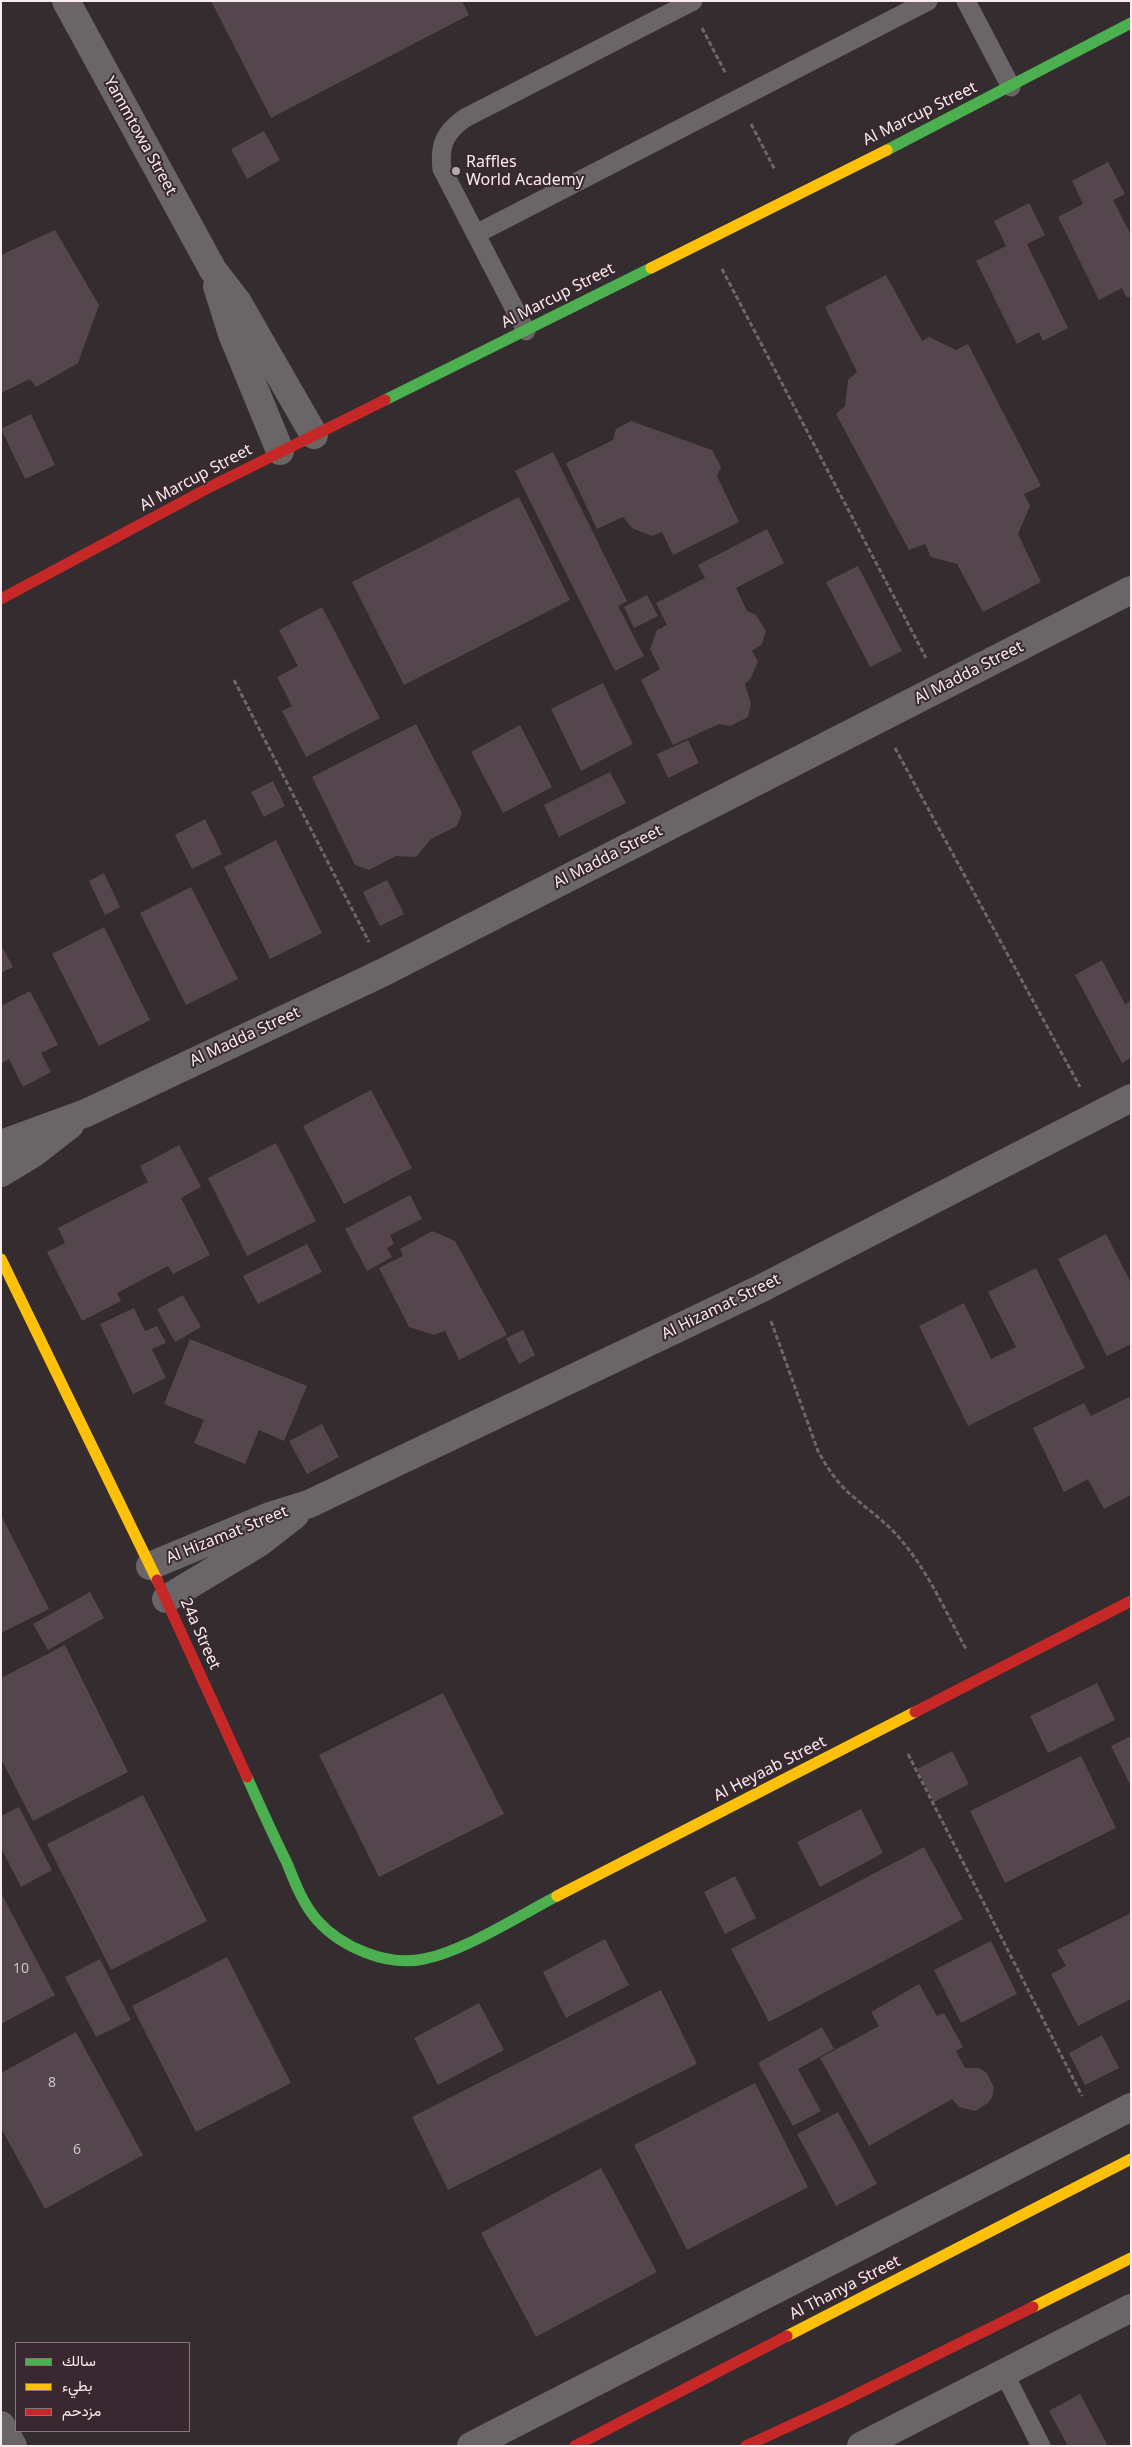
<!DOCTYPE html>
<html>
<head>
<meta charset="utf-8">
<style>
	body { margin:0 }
	#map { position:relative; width:1132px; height:2447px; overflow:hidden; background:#352c30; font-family:"Noto Sans",Vazirmatn,sans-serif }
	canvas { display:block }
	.frame { position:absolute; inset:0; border:2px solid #f8ecf1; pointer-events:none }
	.legend { position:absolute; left:15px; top:2342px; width:175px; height:90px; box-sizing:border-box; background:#39282f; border:1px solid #85767d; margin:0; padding:6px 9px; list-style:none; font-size:15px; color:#f8ecf1 }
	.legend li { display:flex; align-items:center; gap:10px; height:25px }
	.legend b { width:25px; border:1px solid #85767d }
</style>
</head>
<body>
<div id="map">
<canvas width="1132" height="2447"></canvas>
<div class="frame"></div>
<ul class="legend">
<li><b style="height:6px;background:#4caf50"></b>سالك</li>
<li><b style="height:6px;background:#ffc107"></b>بطيء</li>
<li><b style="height:6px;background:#c62828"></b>مزدحم</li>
</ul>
</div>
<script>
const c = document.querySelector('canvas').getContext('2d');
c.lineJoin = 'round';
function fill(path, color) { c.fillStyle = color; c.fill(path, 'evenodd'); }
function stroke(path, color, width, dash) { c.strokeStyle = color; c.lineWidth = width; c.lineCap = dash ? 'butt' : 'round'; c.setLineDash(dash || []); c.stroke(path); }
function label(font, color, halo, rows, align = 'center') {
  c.font = font + ' "Noto Sans",sans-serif'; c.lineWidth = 4; c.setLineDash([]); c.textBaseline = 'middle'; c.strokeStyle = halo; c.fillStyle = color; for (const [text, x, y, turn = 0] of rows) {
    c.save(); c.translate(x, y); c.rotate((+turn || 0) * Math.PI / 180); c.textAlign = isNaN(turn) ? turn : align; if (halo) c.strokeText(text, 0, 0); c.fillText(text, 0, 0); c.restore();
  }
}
const building = new Path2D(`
	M211,1H462L469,15L271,118Z
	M264,131L280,160L247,179L231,149Z
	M1108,162L1125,194L1113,200L1131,235V296L1127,298L1122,288L1099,300L1058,217L1083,204L1072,181Z
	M1029,203L1045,235L1027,244L1068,328L1043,341L1039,332L1017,344L976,261L1006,246L994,221Z
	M55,230L99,305L78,363L36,387L30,379L1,393V255Z
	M886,275L922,341L929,337L956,350L968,344L1041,486L1024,494L1030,506L1018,534L1041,582L983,612L957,564L931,557L925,544L909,550L836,414L845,406L848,380L857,372L825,307Z
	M31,414L55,465L25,479L1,429Z
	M631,421L712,450L721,467L717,476L739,522L673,555L662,532L652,536L632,528L623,517L597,529L566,463L613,440L616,429Z
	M553,452L627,601L618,606L644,656L615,671L515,471Z
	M519,497L570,600L404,685L352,582Z
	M767,529L784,563L736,588L747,611L756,615L766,631L762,644L752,651L758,661L751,678L745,684L751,704L748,717L730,726L719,724L673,745L641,680L660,669L650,649L657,630L667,625L656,603L705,578L698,565Z
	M858,566L902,651L870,667L826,582Z
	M647,595L658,616L634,628L624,607Z
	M322,607L380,718L306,757L282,711L292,706L277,677L298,666L279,630Z
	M603,683L633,744L581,771L551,709Z
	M416,724L462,813L457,826L431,839L416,857L396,856L369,870L355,865L312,777Z
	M520,725L552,787L503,813L471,752Z
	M688,740L699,763L668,778L657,754Z
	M610,772L626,803L559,837L544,805Z
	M273,781L285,806L264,817L251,792Z
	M205,819L222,854L192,869L175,835Z
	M276,840L322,933L270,959L224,867Z
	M104,873L120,907L105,915L89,881Z
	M387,880L404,914L380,926L363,892Z
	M191,887L238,979L186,1005L140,913Z
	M104,927L150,1020L99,1046L52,954Z
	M1,945L13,967L1,973Z
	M1102,960L1125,1004L1131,1001V1058L1122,1063L1075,975Z
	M30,991L58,1045L41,1053L51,1072L23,1087L9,1059L1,1063V1006Z
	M371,1090L412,1168L344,1204L303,1126Z
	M276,1143L316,1221L247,1256L208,1178Z
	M179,1145L201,1187L181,1198L210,1255L173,1274L168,1266L117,1293L121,1301L82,1321L47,1252L65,1243L58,1228L148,1182L140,1166Z
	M410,1195L422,1219L390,1235L394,1244L387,1248L392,1257L367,1271L345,1229Z
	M432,1231L455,1241L507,1335L459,1360L445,1331L434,1335L409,1327L379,1268L403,1256L400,1249Z
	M1106,1234L1131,1283V1344L1107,1356L1058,1259Z
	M307,1244L322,1272L258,1304L243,1276Z
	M1036,1268L1085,1368L968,1426L919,1326L964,1303L991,1359L1016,1347L988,1292Z
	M183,1295L201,1327L175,1342L157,1309Z
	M134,1308L145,1331L157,1326L166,1343L152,1349L166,1378L133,1394L100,1324Z
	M523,1330L535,1355L519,1364L506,1338Z
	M190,1339L307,1386L284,1441L259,1430L245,1464L194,1443L204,1420L164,1404Z
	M1131,1396V1495L1104,1509L1088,1479L1064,1492L1033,1428L1084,1403L1091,1416Z
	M322,1424L339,1457L307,1474L289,1441Z
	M1,1515L49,1609L1,1633Z
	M90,1592L104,1618L48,1650L33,1624Z
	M65,1645L128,1772L33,1821L1,1759V1678Z
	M1097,1683L1115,1720L1048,1753L1030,1716Z
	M443,1693L504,1814L379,1877L319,1755Z
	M1131,1736V1786L1111,1746Z
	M952,1751L969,1784L934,1802L917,1769Z
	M1081,1756L1116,1828L1005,1883L970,1811Z
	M143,1795L207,1921L111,1970L47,1844Z
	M19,1807L52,1870L21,1887L1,1848V1816Z
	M861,1809L883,1853L820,1887L797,1842Z
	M924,1847L963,1919L769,2022L731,1949Z
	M735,1876L756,1918L725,1934L704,1892Z
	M1,1893L55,1995L1,2024Z
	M1131,1913V1999L1078,2026L1051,1974L1066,1966L1057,1950Z
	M605,1939L629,1985L566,2018L543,1972Z
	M991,1941L1017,1994L961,2023L934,1970Z
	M227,1957L291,2083L196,2132L132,2006Z
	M100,1959L131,2020L96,2037L65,1977Z
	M919,1984L937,2016L944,2013L963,2047L956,2051L965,2068H979L987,2073L994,2088L992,2097L988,2103L975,2111L959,2107L952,2099L869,2146L820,2058L879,2026L871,2012Z
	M661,1990L697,2064L448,2190L412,2117Z
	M479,2003L504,2050L438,2085L414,2038Z
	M822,2027L834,2049L798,2069L821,2111L793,2126L758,2063Z
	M76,2032L143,2155L45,2209L1,2128V2073Z
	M1102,2035L1119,2068L1085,2085L1069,2053Z
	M755,2083L808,2187L687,2250L634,2145Z
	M838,2112L877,2184L836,2206L797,2134Z
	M601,2168L657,2272L536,2337L481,2233Z
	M1080,2394L1108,2446H1068L1049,2411Z`);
const path = new Path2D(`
	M702,28L726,74
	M751,124L775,170
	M722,269L926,658
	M234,680L369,942
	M895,748L1080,1087
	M771,1321L818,1451C828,1469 839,1486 856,1499C868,1510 882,1519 894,1532C926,1566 944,1609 966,1649
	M908,1754L1082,2096`);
const lane = new Path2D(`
	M966,1L1011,87
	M476,234L928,1
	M526,331L442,169C439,145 445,132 465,118L693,1
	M1004,2373L1041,2446`);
const street = new Path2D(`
	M66,1L213,270L237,301L314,435
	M217,286L232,334L280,451
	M1,1144L86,1113L384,972L1131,590
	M1,1173L34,1153L70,1125
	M150,1566L270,1516L309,1504L760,1289L1131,1098
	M166,1599L259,1543L295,1515
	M1,2425L13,2446
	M471,2446L1131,2107
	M861,2446L1131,2308`);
const fast = new Path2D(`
	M887,150L1131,23
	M385,400L651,268
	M247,1777C260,1806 273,1835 287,1863C295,1883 303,1904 317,1920C341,1947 387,1967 424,1959C464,1951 519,1916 557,1896`);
const slow = new Path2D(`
	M651,268L887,150
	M1,1259L157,1580
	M557,1896L915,1712
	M1033,2307L1131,2258
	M787,2336L1131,2159`);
const jam = new Path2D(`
	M1,599L212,486L385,400
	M157,1580L247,1777
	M915,1712L1131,1601
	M575,2446L787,2336
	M746,2446L839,2403L1033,2307`);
const markers = [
	[456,171,5,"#b4a9ad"]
];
const numberNames = [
	["10",21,1969],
	["8",52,2083],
	["6",77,2150]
];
const streetNames = [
	["Al Marcup Street",920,114,-26],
	["Yammtowa Street",140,136,61],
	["Al Marcup Street",558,296,-27],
	["Al Marcup Street",196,478,-28],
	["Al Madda Street",969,673,-27],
	["Al Madda Street",608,857,-27],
	["Al Madda Street",245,1037,-25],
	["Al Hizamat Street",721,1307,-26],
	["Al Hizamat Street",227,1535,-22],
	["24a Street",200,1634,66],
	["Al Heyaab Street",770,1769,-27],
	["Al Thanya Street",845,2288,-27]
];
const poiNames = [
	["Raffles",466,162],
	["World Academy",466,180]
];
fill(building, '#54464c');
stroke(path, '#6c6769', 3, [5, 2.5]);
stroke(lane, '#6a6667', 19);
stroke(street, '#6a6667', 28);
stroke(fast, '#4caf50', 11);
stroke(slow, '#ffc107', 11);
stroke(jam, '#c62828', 11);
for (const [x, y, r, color] of markers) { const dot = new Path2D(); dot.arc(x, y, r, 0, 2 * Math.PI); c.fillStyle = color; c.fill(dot); stroke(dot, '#39282f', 2); }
label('14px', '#cfc2c8', null, numberNames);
label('16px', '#f8ecf1', '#39282f', streetNames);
label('16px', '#f8ecf1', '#39282f', poiNames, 'left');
</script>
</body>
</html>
